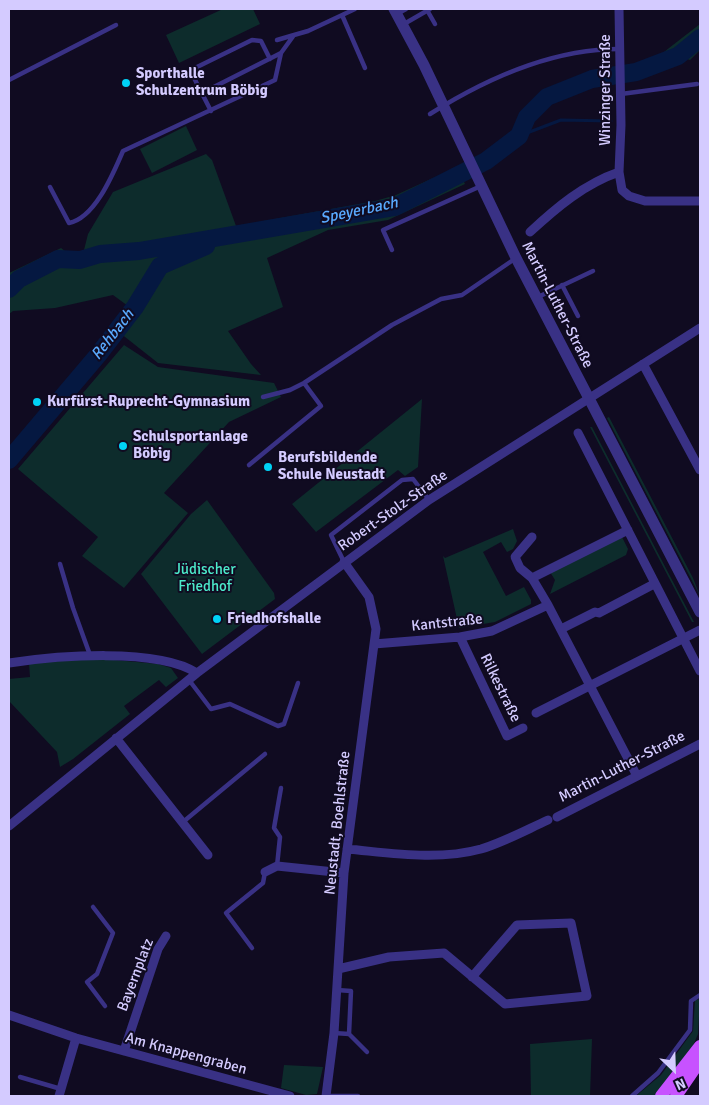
<!DOCTYPE html>
<html>
<head>
<meta charset="utf-8">
<style>
	body { margin:0 }
	#map { position:relative; width:709px; height:1105px; overflow:hidden; background:#100b21; font-family:Signika,sans-serif }
	canvas { display:block }
	.frame { position:absolute; inset:0; border:10px solid #d4cbff; pointer-events:none }
	.north { position:absolute; left:649px; top:1045px; width:50px; height:50px; -webkit-text-stroke:4px #100b21; paint-order:stroke; rotate:156deg; font-size:14px; font-weight:700; line-height:20px; text-align:center; color:#d4cbff }
	.north::after { content:''; display:block; margin:auto; width:18px; height:22px; background:#d4cbff; clip-path:polygon(50% 0,100% 100%,50% 72%,0 100%) }
</style>
</head>
<body>
<div id="map">
<canvas width="709" height="1105"></canvas>
<div class="frame"></div>
<div class="north">N</div>
</div>
<script>
const c = document.querySelector('canvas').getContext('2d');
c.lineJoin = 'round';
function fill(path, color) { c.fillStyle = color; c.fill(path, 'evenodd'); }
function stroke(path, color, width, dash) { c.strokeStyle = color; c.lineWidth = width; c.lineCap = dash ? 'butt' : 'round'; c.setLineDash(dash || []); c.stroke(path); }
function label(font, color, halo, rows, align = 'center') {
  c.font = font + ' Signika,sans-serif'; c.lineWidth = 4; c.setLineDash([]); c.textBaseline = 'middle'; c.strokeStyle = halo; c.fillStyle = color; for (const [text, x, y, turn = 0] of rows) {
    c.save(); c.translate(x, y); c.rotate((+turn || 0) * Math.PI / 180); c.textAlign = isNaN(turn) ? turn : align; if (halo) c.strokeText(text, 0, 0); c.fillText(text, 0, 0); c.restore();
  }
}
const green = new Path2D(`
	M223,9H253L260,24L179,63L166,35Z
	M700,24V50L690,60L675,55L633,71L631,65L660,55Z
	M186,126L197,150L152,173L140,149Z
	M206,154L212,160L236,226L375,201L396,195L457,167L465,184L388,220L328,230L267,258L283,307L228,331L251,364L261,375L158,363L120,333L139,314L113,295L55,308L13,311L9,314V273L61,248L74,258L83,254L88,234L113,192Z
	M124,345L158,367L274,383L281,397L229,422L164,493L188,513L124,588L82,556L98,537L18,469Z
	M422,399L418,467L405,476L398,470L316,532L292,504Z
	M609,417L693,578L700,596L607,418Z
	M590,427H592L694,622H692Z
	M207,500L274,593L275,599L202,654L141,574L191,514Z
	M513,529L517,541L513,549L507,552L501,542L483,552L506,596L524,587L531,600V604L495,622L459,628L443,556L445,558Z
	M622,537L628,549L626,555L550,594L555,580L550,572Z
	M93,658L158,664L171,668L178,678L166,687L159,680L124,706L130,714L73,759L60,767L57,752L9,701V679L30,677L29,663Z
	M700,999L698,1034L692,1048L657,1096H636L661,1075L693,1031L695,1000Z
	M592,1039L590,1096H531L530,1044Z
	M284,1065L323,1067L317,1094L306,1095L281,1088Z`);
const stream = new Path2D(`
	M519,136L561,120L611,121`);
const river = new Path2D(`
	M9,289L19,279L58,259L80,260L100,254L139,251L395,207L486,161L519,136L527,117L547,97L592,79L636,72L678,56L700,38
	M9,460L98,355L135,307L160,266L206,246`);
const service = new Path2D(`
	M427,10L435,24
	M397,14L406,9
	M342,15L365,68
	M404,24L430,9
	M277,40L294,35
	M9,80L116,25
	M202,93L281,53
	M621,94L697,84
	M211,111L192,74L195,68L252,40L261,41L270,59
	M430,114C487,78 551,49 619,49
	M50,187L69,223C95,218 113,174 123,151L275,80L281,53L294,35L308,31L355,9
	M392,250L383,230L481,186
	M562,285L578,316
	M538,297L593,271
	M263,397L290,390L304,383L392,325L441,299L462,295L516,258
	M249,465L321,406L304,383
	M344,562L331,535L402,480L413,479L429,500
	M60,564L73,608L90,655
	M189,680L211,709L230,704L278,726L284,724L298,683
	M183,822L265,754
	M277,866L280,837L274,828L281,788
	M93,907L113,933L97,974L87,982L105,1006
	M252,948L226,913L263,883L265,872
	M337,990L351,991L349,1034L367,1052
	M334,1033L349,1034
	M20,1077L61,1089
	M326,1096H358
	M632,1096L658,1073L690,1030L691,1001L700,995`);
const minor = new Path2D(`
	M619,9L621,125L619,172L622,190L629,196L645,201H700
	M530,232C556,208 584,184 619,172
	M643,364L700,470
	M578,433L700,671
	M532,537L515,557L520,568L532,578L548,605L637,776
	M532,578L628,530
	M561,629L595,612L599,613L654,584
	M460,637L507,736L523,728
	M374,644L460,637L492,631L548,605
	M9,663C56,656 157,647 197,673
	M536,713L700,630
	M116,738L208,855
	M557,817L700,744
	M9,826L197,673L429,500L700,328
	M347,849C391,853 437,861 481,849C504,842 526,830 548,820
	M265,872L277,866L344,873
	M338,969L389,957L444,953L505,1004L587,996L571,923L517,925L472,977
	M9,1015L76,1038L290,1096
	M124,1051L158,949L166,936
	M59,1096L76,1038
	M326,1096L334,1033L344,873L376,629L369,597L344,562`);
const tertiary = new Path2D(`
	M394,9L424,65L516,258L700,612`);
const primary = new Path2D(`
	M661,1096L700,1046
	M676,1096L700,1061`);
const markers = [
	[126,83,5,"#00d2f6"],
	[37,402,5,"#00d2f6"],
	[123,446,5,"#00d2f6"],
	[268,467,5,"#00d2f6"],
	[217,619,5,"#00d2f6"]
];
const poiNames = [
	["Sporthalle",136,74],
	["Schulzentrum Böbig",136,91],
	["Kurfürst-Ruprecht-Gymnasium",47,402],
	["Schulsportanlage",133,437],
	["Böbig",133,454],
	["Berufsbildende",278,458],
	["Schule Neustadt",278,475],
	["Friedhofshalle",227,619]
];
const streetNames = [
	["Winzinger Straße",606,90,-90],
	["Martin-Luther-Straße",557,305,63],
	["Robert-Stolz-Straße",393,511,-35],
	["Kantstraße",447,623,-6],
	["Rilkestraße",500,688,64],
	["Martin-Luther-Straße",622,767,-27],
	["Neustadt, Boehlstraße",338,823,-84],
	["Bayernplatz",136,975,-69],
	["Am Knappengraben",186,1054,15]
];
const parkNames = [
	["Jüdischer",205,570],
	["Friedhof",205,587]
];
const waterNames = [
	["Speyerbach",359,211,-12],
	["Rehbach",113,335,-52]
];
fill(green, '#0d2c2c');
stroke(stream, '#051841', 3);
stroke(river, '#051841', 18);
stroke(service, '#393185', 4.5);
stroke(minor, '#393185', 9);
stroke(tertiary, '#393185', 11);
stroke(primary, '#c752ff', 12);
for (const [x, y, r, color] of markers) { const dot = new Path2D(); dot.arc(x, y, r, 0, 2 * Math.PI); c.fillStyle = color; c.fill(dot); stroke(dot, '#100b21', 2); }
label('bold 15px', '#d4cbff', '#100b21', poiNames, 'left');
label('15px', '#d4cbff', '#100b21', streetNames);
label('15px', '#4ceaca', '#100b21', parkNames);
label('italic 16px', '#59aaff', '#100b21', waterNames);
</script>
</body>
</html>
